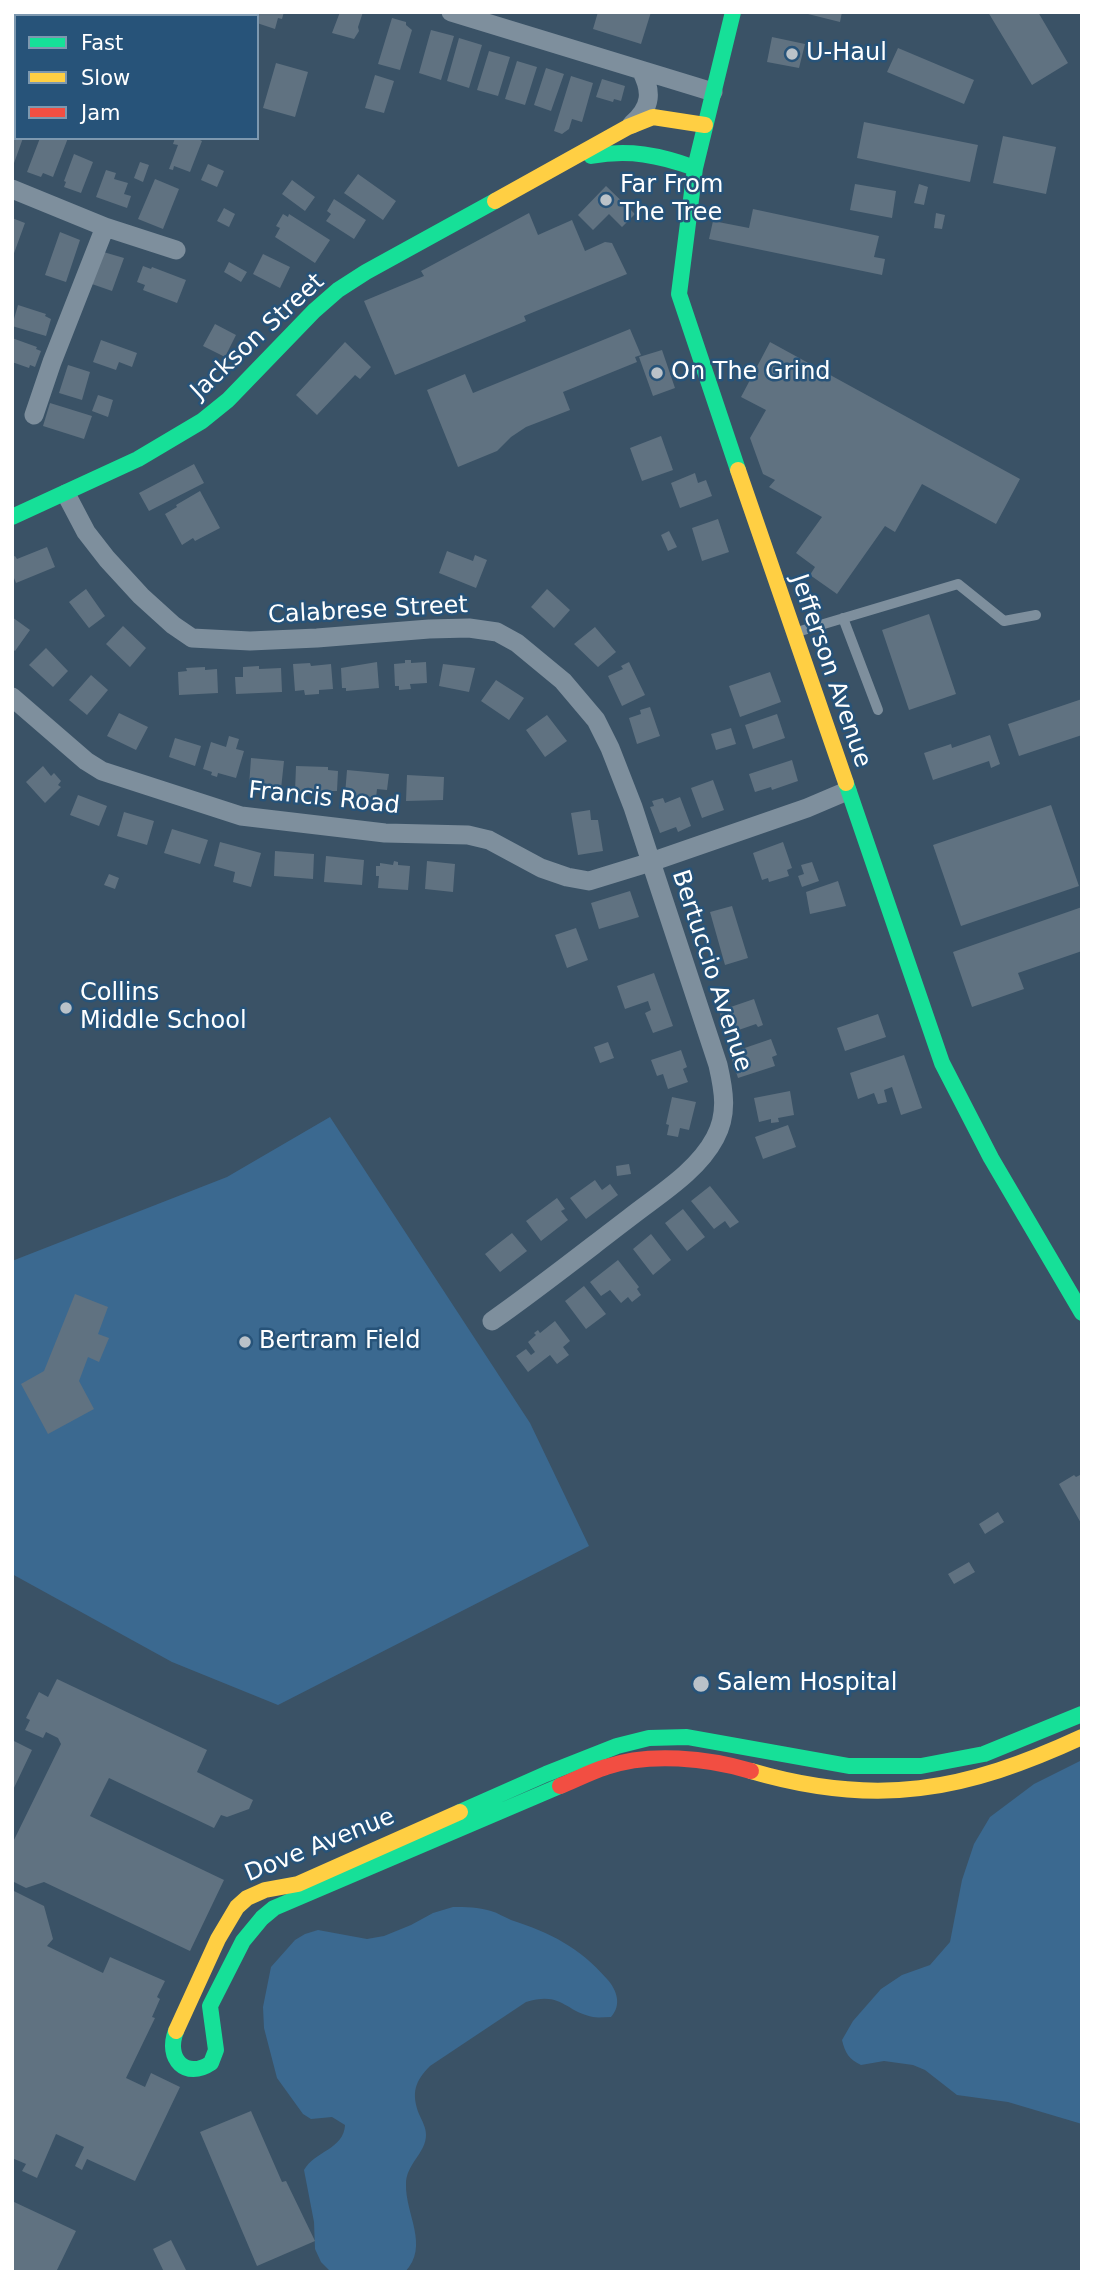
<!DOCTYPE html>
<html>
<head>
<meta charset="utf-8">
<style>
	body { margin:0 }
	#map { position:relative; width:1094px; height:2284px; overflow:hidden; background:#3a5266; font-family:"DejaVu Sans",sans-serif }
	canvas { display:block }
	.frame { position:absolute; inset:0; border:14px solid #fff; pointer-events:none }
	.legend { position:absolute; left:14px; top:14px; width:245px; height:126px; box-sizing:border-box; background:#275379; border:2px solid #7d98af; margin:0; padding:9px 12px; list-style:none; font-size:21px; color:#fff }
	.legend li { display:flex; align-items:center; gap:14px; height:35px }
	.legend b { width:35px; border:2px solid #7d98af }
</style>
</head>
<body>
<div id="map">
<canvas width="1094" height="2284"></canvas>
<div class="frame"></div>
<ul class="legend">
<li><b style="height:9px;background:#16e098"></b>Fast</li>
<li><b style="height:9px;background:#ffcf43"></b>Slow</li>
<li><b style="height:9px;background:#f24e42"></b>Jam</li>
</ul>
</div>
<script>
const c = document.querySelector('canvas').getContext('2d');
c.lineJoin = 'round';
function fill(path, color) { c.fillStyle = color; c.fill(path, 'evenodd'); }
function stroke(path, color, width, dash) { c.strokeStyle = color; c.lineWidth = width; c.lineCap = dash ? 'butt' : 'round'; c.setLineDash(dash || []); c.stroke(path); }
function label(font, color, halo, rows, align = 'center') {
  c.font = font + ' "DejaVu Sans",sans-serif'; c.lineWidth = 5; c.setLineDash([]); c.textBaseline = 'middle'; c.strokeStyle = halo; c.fillStyle = color; for (const [text, x, y, turn = 0] of rows) {
    c.save(); c.translate(x, y); c.rotate((+turn || 0) * Math.PI / 180); c.textAlign = isNaN(turn) ? turn : align; if (halo) c.strokeText(text, 0, 0); c.fillText(text, 0, 0); c.restore();
  }
}
const green = new Path2D(`
	M330,1117L530,1423L589,1546L278,1705L172,1662L12,1574V1261L227,1177Z
	M1082,1760V2124L1008,2102L957,2095L925,2070L913,2065L884,2061L861,2065C849,2059 845,2053 842,2040L853,2021L881,1989L902,1975L930,1965L950,1942L962,1880L974,1844L990,1817L1034,1784Z
	M453,1907C466,1907 478,1907 491,1911C498,1913 504,1917 511,1920C551,1933 579,1947 607,1979C617,1990 622,2005 611,2017C605,2017 598,2018 593,2017C564,2011 562,1991 526,2002L430,2066C415,2081 411,2093 419,2114C422,2121 426,2127 426,2135C426,2153 406,2164 406,2184C405,2214 430,2246 405,2272H331L321,2262L315,2249L314,2222L304,2170C315,2151 344,2149 345,2125L332,2117L311,2119L303,2114L277,2078L264,2028L263,2007L271,1967L295,1940L305,1934L318,1930L367,1939L384,1936L411,1925L433,1913Z`);
const building = new Path2D(`
	M12,12H27L26,16H16V35L13,43Z
	M250,12H284L282,19L278,18L275,29L257,23V16H248Z
	M340,12H363L358,27L359,31L354,39L332,33Z
	M598,12H651L641,44L593,29Z
	M800,12H842L840,22Z
	M988,12H1038L1068,63L1032,85Z
	M392,18L406,22V25L412,30L400,70L378,64Z
	M431,30L454,36L441,80L419,73Z
	M772,37L805,44L799,68L767,62Z
	M459,38L482,45L469,88L447,81Z
	M898,48L974,80L964,104L887,72Z
	M489,51L510,57L498,96L477,90Z
	M517,61L537,67L525,105L505,99Z
	M276,63L308,72L295,117L263,108Z
	M546,68L564,74L551,111L534,105Z
	M375,75L394,81L384,113L365,108Z
	M571,76L593,83L582,122L572,119L569,129L562,134L554,131Z
	M602,79L625,86L621,101L614,99L613,102L596,97Z
	M12,108L16,110V138H23L13,166Z
	M864,122L978,145L970,182L857,158Z
	M1003,136L1056,147L1046,194L993,183Z
	M40,138H68L53,177L43,173L41,177L27,172Z
	M175,138H196L202,141L190,172L174,166L173,170L169,169L178,145L173,144Z
	M74,154L93,162L81,193L64,187L66,182L64,181Z
	M140,162L149,165L143,182L134,178Z
	M208,164L224,171L217,187L201,180Z
	M106,170L116,173L114,179L128,183L124,194L131,196L127,208L96,197Z
	M358,174L396,201L383,220L344,193Z
	M155,179L179,189L163,229L138,219Z
	M292,180L315,197L305,211L282,194Z
	M855,184L896,191L892,218L850,210Z
	M919,184L928,187L924,205L914,203Z
	M606,186L635,214L622,227L609,214L593,230L578,215Z
	M334,199L366,220L354,239L326,221L331,214L327,211Z
	M224,208L235,214L229,227L217,221Z
	M753,209L879,236L874,257L885,259L882,275L709,239L713,221L749,228Z
	M529,213L538,235L572,220L585,251L605,242L612,243L627,274L524,316L526,321L395,375L364,301L424,276L421,271Z
	M936,213L945,215L942,229L934,228Z
	M283,214L288,217L289,214L330,240L315,263L275,237L280,228L276,226Z
	M12,218L25,223L13,256H12Z
	M60,232L80,240L66,282L45,275Z
	M100,251L124,258L112,291L89,283Z
	M263,254L290,267L280,288L253,274Z
	M229,262L247,272L241,282L224,272Z
	M143,266L151,269L152,267L186,280L177,303L143,290L145,285L137,282Z
	M18,305L46,314L45,316L51,319L46,336L12,326Z
	M215,324L236,335L225,357L203,346Z
	M630,329L641,355L635,357L637,362L563,392L570,410L526,427L511,437L497,451L458,467L427,390L465,374L473,393Z
	M12,338L37,347L36,349L41,351L35,367L30,365L29,368L12,362Z
	M101,340L137,353L132,367L119,362L116,370L93,362Z
	M345,342L371,367L360,379L355,375L317,415L296,395Z
	M770,342L1020,479L996,524L922,484L895,532L885,526L837,594L810,575L815,567L796,553L822,517L769,487L775,480L763,474L750,438L766,410L741,397Z
	M662,350L675,388L653,396L639,357Z
	M68,365L90,372L82,400L59,393Z
	M98,395L113,400L108,417L92,411Z
	M50,403L92,416L84,439L43,426Z
	M661,436L673,470L642,481L630,448Z
	M194,464L204,483L149,511L139,493Z
	M695,473L698,483L706,480L712,496L680,508L671,483Z
	M200,491L220,528L195,541L193,538L182,545L165,514L177,507L176,505Z
	M718,519L729,552L702,561L692,528Z
	M669,531L677,547L668,551L661,535Z
	M47,547L55,567L16,583L12,573V557L15,556L17,559Z
	M447,551L473,561L475,555L487,560L476,588L439,573Z
	M86,589L105,616L89,628L69,602Z
	M547,589L570,610L554,628L531,607Z
	M929,614L956,694L909,710L882,630Z
	M12,617L30,630L15,651L12,649Z
	M123,626L146,648L130,667L106,644Z
	M595,627L616,652L598,667L574,644Z
	M46,648L68,671L53,687L29,665Z
	M405,660H411V663L426,662L427,683L410,684L411,689L399,690V686H395L394,664L405,663Z
	M377,662L379,688L346,691V688H342L341,668Z
	M629,662L645,695L622,706L608,676L623,669L621,666Z
	M310,663L311,666L331,664L333,689L319,690V694L305,695L304,690L295,691L293,664Z
	M443,664L475,668L469,692L439,686Z
	M259,666V669L281,668L282,692L236,694L235,677H243V667Z
	M205,667V670L217,669L218,693L179,695L178,672L187,671L186,668Z
	M770,672L781,702L740,717L729,686Z
	M91,675L108,690L87,715L69,700Z
	M496,680L524,698L509,720L481,701Z
	M1082,699V735L1019,756L1008,724Z
	M650,707L660,736L637,744L629,718L641,714L640,710Z
	M119,713L148,727L136,750L107,736Z
	M777,714L785,738L753,749L745,725Z
	M547,715L567,741L545,757L526,730Z
	M731,728L736,744L716,750L711,734Z
	M990,735L1000,764L991,768L989,761L933,780L924,753L951,744L952,748Z
	M229,736L239,739L236,749L244,751L236,778L218,773L217,777L211,775L212,772L203,769L211,742L226,747Z
	M175,738L201,746L195,766L169,757Z
	M251,758L284,761L281,789L249,786Z
	M792,760L798,781L772,790L771,787L755,792L749,774Z
	M43,766L51,776L54,773L61,781L58,785L61,787L45,803L26,782Z
	M296,766L328,767V770L338,771L337,791H327V793L295,792Z
	M347,770L389,774L387,790L377,789L376,798L345,795Z
	M407,775L444,777L443,800L406,801Z
	M713,780L724,810L702,818L691,788Z
	M78,795L107,806L99,826L70,815Z
	M680,797L691,826L678,832L676,827L660,833L650,807L654,806L652,801L663,798L665,803Z
	M1051,805L1079,886L961,926L933,845Z
	M590,810L591,820H598L603,851L578,855L571,813Z
	M124,812L154,821L147,845L117,836Z
	M172,829L208,840L200,864L164,853Z
	M220,842L261,853L251,887L233,882L235,872L214,866Z
	M783,842L792,868L787,870L789,876L769,882L768,878L762,880L753,853Z
	M275,851L314,854L313,879L274,876Z
	M326,856L364,860L362,885L324,882Z
	M394,861L398,862V865L410,866L408,890L378,888L379,876H376V866H380V863L393,865Z
	M427,861L455,864L453,892L425,889Z
	M812,862L819,881L802,887L798,876L804,874L801,865Z
	M109,874L119,878L115,889L104,885Z
	M838,881L846,906L810,914L806,892Z
	M630,891L639,917L599,929L591,903Z
	M732,906L748,958L725,965L710,912Z
	M1082,907V951L1018,973L1024,989L972,1007L953,952Z
	M576,928L588,960L567,968L555,935Z
	M654,973L673,1026L653,1033L645,1013L651,1010L648,1001L625,1009L617,986Z
	M754,999L763,1025L758,1027L756,1024L727,1034L719,1011Z
	M878,1014L886,1037L845,1051L837,1028Z
	M771,1039L777,1055L772,1057L775,1066L738,1078L730,1053Z
	M608,1042L614,1058L600,1063L594,1047Z
	M681,1050L687,1067L683,1069L688,1082L668,1089L663,1074L657,1076L651,1060Z
	M904,1055L922,1108L901,1115L892,1087L884,1090L887,1102L878,1104L874,1093L858,1099L850,1073Z
	M790,1091L794,1115L778,1118L779,1122L771,1123V1119L759,1122L754,1098Z
	M672,1097L696,1102L689,1130L680,1128L678,1137L667,1135L669,1125L666,1124Z
	M788,1125L796,1147L763,1159L755,1137Z
	M629,1164L631,1174L617,1176L616,1166Z
	M595,1180L602,1190L610,1184L618,1195L586,1219L570,1198Z
	M710,1186L739,1222L730,1228L725,1221L714,1229L691,1201Z
	M557,1198L565,1209L561,1211L568,1220L541,1241L526,1221Z
	M683,1209L705,1237L687,1251L665,1223Z
	M512,1233L527,1251L500,1272L485,1254Z
	M651,1234L671,1260L653,1275L633,1249Z
	M618,1260L639,1287L637,1289L641,1295L632,1302L628,1297L621,1303L610,1290L601,1296L590,1282Z
	M584,1286L606,1314L586,1329L565,1301Z
	M75,1294L108,1307L98,1334L109,1338L99,1362L88,1357L79,1381L94,1409L48,1434L21,1384L44,1371Z
	M555,1321L570,1341L563,1347L569,1355L557,1364L550,1355L528,1372L516,1356L526,1349L531,1355L535,1352L528,1342L536,1335L534,1333L538,1330L540,1333Z
	M1082,1474V1525L1059,1484L1074,1475L1076,1477Z
	M998,1512L1004,1522L985,1534L979,1524Z
	M969,1562L975,1572L954,1584L948,1574Z
	M57,1679L207,1750L197,1772L253,1800L249,1809L227,1817L221,1815L214,1828L109,1778L90,1816L224,1880L190,1951L44,1882L26,1888L12,1881V1844L61,1744L58,1738L46,1732L43,1738L25,1730L30,1720L26,1718L39,1692L48,1697Z
	M12,1740L32,1750L12,1792Z
	M12,1890L44,1906L53,1939L47,1946L103,1973L110,1957L165,1981L157,1997L160,1999L152,2017L155,2018L126,2078L145,2087L151,2073L180,2087L135,2181L87,2159L82,2170L75,2166L84,2147L56,2134L37,2178L22,2171L26,2164L12,2158Z
	M251,2111L282,2182L286,2181L315,2241L257,2266L200,2132Z
	M12,2201L76,2231L56,2272H12Z
	M171,2240L187,2272H164L153,2249Z`);
const lane = new Path2D(`
	M843,618L878,710
	M797,632L958,584L1004,621L1036,615`);
const street = new Path2D(`
	M451,12L713,92
	M632,124C652,107 652,91 641,70
	M12,189L105,227L176,250
	M34,415L52,362L105,227
	M12,697L86,761L102,771L241,816L385,833L468,835L489,840L541,868L567,877L589,881L651,862L633,807L610,748L596,720L563,681L517,643L497,632L469,628L429,629L317,638L250,641L192,638L173,625L141,596L107,559L86,532L66,494
	M492,1321C539,1288 583,1253 629,1218C658,1195 697,1172 715,1138C728,1114 724,1091 718,1065L651,862L807,808L847,791`);
const fast = new Path2D(`
	M733,12L695,168L679,294L738,470
	M591,156C629,149 659,155 695,168
	M12,517L138,459L202,421L228,400L314,311L338,290L366,272L495,201
	M846,783L942,1063L991,1158L1082,1313
	M460,1812L546,1774L617,1746L649,1738L687,1737L849,1766H921L984,1754L1082,1714
	M176,2031C165,2059 186,2080 211,2063L216,2050L210,2006L243,1941L262,1918L274,1908L560,1786`);
const slow = new Path2D(`
	M495,201L628,127L653,117L705,125
	M738,470L846,783
	M751,1771C877,1808 965,1791 1082,1737
	M176,2031L218,1939L237,1907L247,1898L265,1890L298,1884L460,1812`);
const jam = new Path2D(`
	M560,1786C575,1780 590,1772 606,1767C649,1752 708,1758 751,1771`);
const markers = [
	[792,54,7,"#bac2c9"],
	[606,200,7,"#bac2c9"],
	[657,373,7,"#bac2c9"],
	[66,1008,7,"#bac2c9"],
	[245,1342,7,"#bac2c9"],
	[701,1684,9,"#bac2c9"]
];
const poiNames = [
	["U-Haul",806,54],
	["Far From",620,186],
	["The Tree",620,214],
	["On The Grind",671,373],
	["Collins",80,994],
	["Middle School",80,1022],
	["Bertram Field",259,1342],
	["Salem Hospital",717,1684]
];
const streetNames = [
	["Jackson Street",258,337,-43],
	["Calabrese Street",368,611,-3],
	["Jefferson Avenue",830,671,71],
	["Francis Road",324,799,6],
	["Bertuccio Avenue",711,971,72],
	["Dove Avenue",320,1846,-22]
];
fill(green, '#3b6990');
fill(building, '#607281');
stroke(lane, '#7e8f9d', 10);
stroke(street, '#7e8f9d', 19);
stroke(fast, '#16e098', 16);
stroke(slow, '#ffcf43', 16);
stroke(jam, '#f24e42', 16);
for (const [x, y, r, color] of markers) { const dot = new Path2D(); dot.arc(x, y, r, 0, 2 * Math.PI); c.fillStyle = color; c.fill(dot); stroke(dot, '#275379', 2.5); }
label('24px', '#fff', '#275379', poiNames, 'left');
label('24px', '#fff', '#275379', streetNames);
</script>
</body>
</html>
